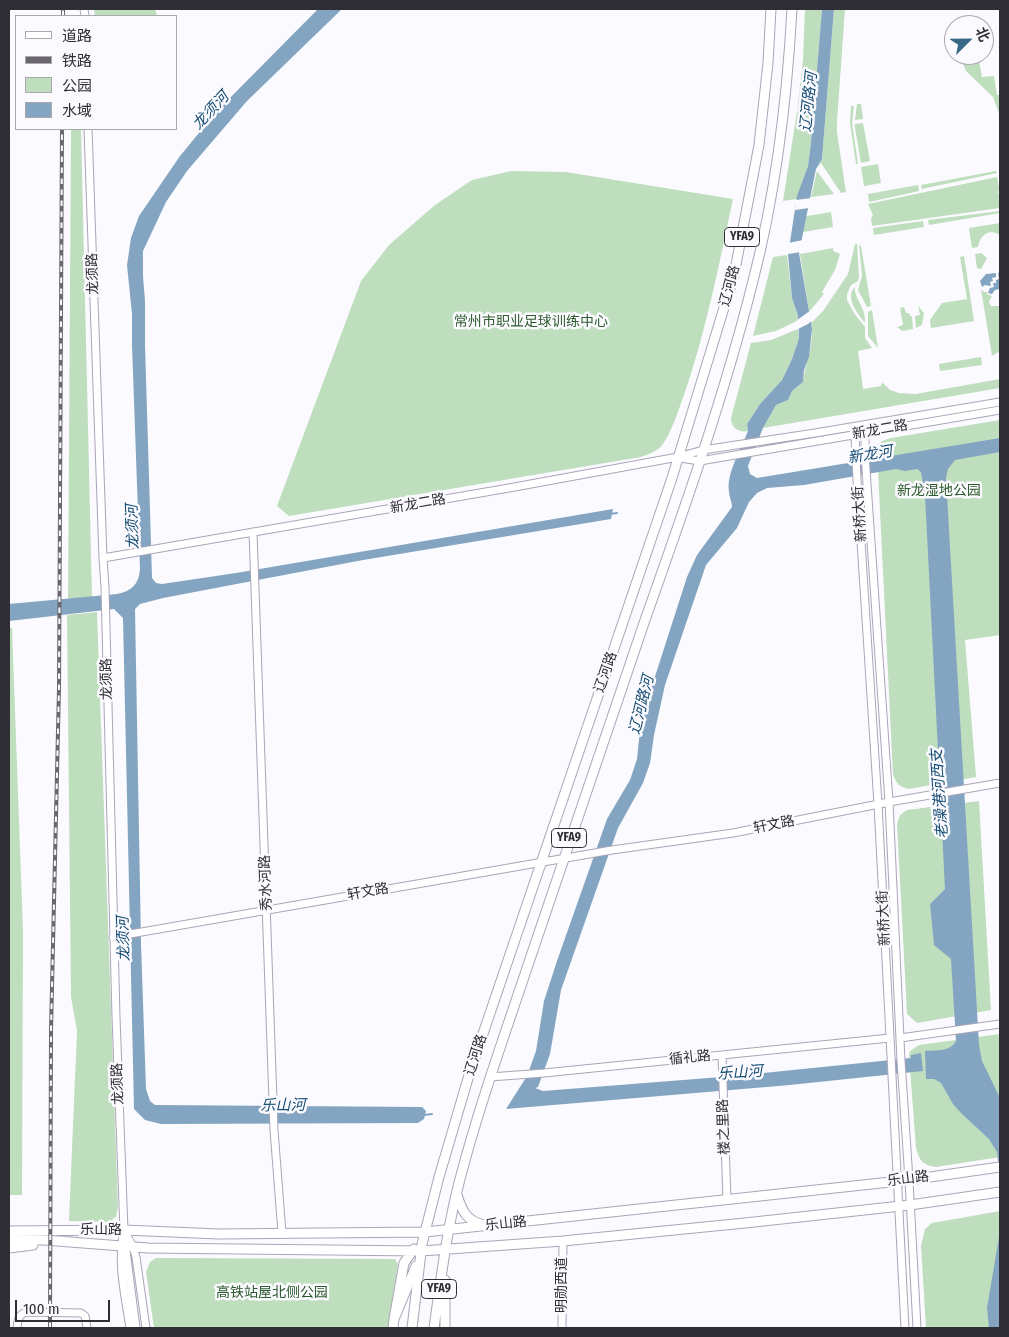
<!DOCTYPE html>
<html>
<head>
<meta charset="utf-8">
<style>
	body { margin:0 }
	#map { position:relative; width:1009px; height:1337px; overflow:hidden; background:#fbfafe; font-family:"Fira Sans Condensed","Noto Sans SC",sans-serif }
	canvas { display:block }
	.frame { position:absolute; inset:0; border:10px solid #302e35; pointer-events:none }
	.legend { position:absolute; left:15px; top:15px; width:162px; height:115px; box-sizing:border-box; background:#fbfafe; border:1px solid #aaa8ae; margin:0; padding:6px 9px; list-style:none; font-size:15px; color:#302e35 }
	.legend li { display:flex; align-items:center; gap:10px; height:25px }
	.legend b { width:25px; border:1px solid #aaa8ae }
	.north { position:absolute; left:944px; top:15px; width:50px; height:50px; box-sizing:border-box; background:#fbfafe; border:1px solid #aaa8ae; border-radius:50%; rotate:67deg; font-size:14px; font-weight:700; line-height:20px; text-align:center; color:#302e35 }
	.north::after { content:''; display:block; margin:auto; width:18px; height:22px; background:#366986; clip-path:polygon(50% 0,100% 100%,50% 72%,0 100%) }
	.scale { position:absolute; left:15px; top:1300px; width:95px; height:22px; box-sizing:border-box; border:2px solid #302e35; border-top:0; padding-left:6px; font-size:15px; line-height:18px; white-space:nowrap; color:#302e35; -webkit-text-stroke:4px #fbfafe; paint-order:stroke }
</style>
</head>
<body>
<div id="map">
<canvas width="1009" height="1337"></canvas>
<div class="frame"></div>
<ul class="legend">
<li><b style="height:6px;background:#fff"></b>道路</li>
<li><b style="height:6px;background:#6a686e"></b>铁路</li>
<li><b style="height:14px;background:#bedebe"></b>公园</li>
<li><b style="height:14px;background:#83a5c2"></b>水域</li>
</ul>
<div class="north">北</div>
<div class="scale">100 m</div>
</div>
<script>
const c = document.querySelector('canvas').getContext('2d');
c.lineJoin = 'round';
function fill(path, color) { c.fillStyle = color; c.fill(path, 'evenodd'); }
function stroke(path, color, width, dash) { c.strokeStyle = color; c.lineWidth = width; c.lineCap = dash ? 'butt' : 'round'; c.setLineDash(dash || []); c.stroke(path); }
function label(font, color, halo, rows, align = 'center') {
  c.font = font + ' "Fira Sans Condensed","Noto Sans SC",sans-serif'; c.lineWidth = 5; c.setLineDash([]); c.textBaseline = 'middle'; c.strokeStyle = halo; c.fillStyle = color; for (const [text, x, y, turn = 0] of rows) {
    c.save(); c.translate(x, y); c.rotate((+turn || 0) * Math.PI / 180); c.textAlign = isNaN(turn) ? turn : align; if (halo) c.strokeText(text, 0, 0); c.fillText(text, 0, 0); c.restore();
  }
}
const green = new Path2D(`
	M94,9H155L157,16H95Z
	M805,9H822L811,142L808,166L797,199L783,201L798,105L803,59Z
	M834,9H845L837,121V132L846,192L841,193L821,163L817,168L822,159Z
	M978,55L982,77L994,76L997,95H1000V116L993,97L966,71L963,63L971,57Z
	M857,104H861L863,119L855,120Z
	M851,106H854L852,123L858,164H856L850,123Z
	M863,123L870,161L861,163L855,128V124Z
	M71,129H81L92,597L68,599Z
	M878,164L881,183L864,186L861,167Z
	M511,171L566,172L733,199C719,265 706,331 684,395C678,411 673,429 663,444C658,451 649,454 641,457L289,516L277,506L361,281L389,245L435,205L472,180Z
	M817,171L834,194L811,197Z
	M996,171L997,173L922,189L921,185Z
	M997,177L999,188L998,193L1000,196V208L872,226L871,219L873,215L868,204Z
	M918,185L919,191L869,202L868,194Z
	M1000,211V213L929,225L928,220Z
	M831,212L833,227L797,233L795,218Z
	M923,221L924,227L874,235L873,228Z
	M1000,223V235C989,228 980,235 978,247L972,248L969,228Z
	M855,244H857L859,277L858,281L851,285L847,294V300L854,313L865,327V338L872,348L858,351L863,389L881,386V384L883,383L890,390L899,393L916,394L1000,379V388L763,428L776,405L788,400L792,391L803,382C805,363 815,343 811,323L823,311L848,274Z
	M859,245L861,246L871,306L867,307L858,290L862,276Z
	M833,248V251L840,254L835,270L822,292L824,294L809,312L800,254Z
	M981,253L987,258L981,269L977,268L975,254Z
	M787,255L792,298L799,320L776,331L753,336L773,257Z
	M964,256L974,321L931,328L930,320L942,303L967,299L960,257Z
	M855,287C854,299 866,307 865,323C858,314 844,297 855,287Z
	M981,289L984,292H987V294L992,296L989,302L991,306H1000C998,317 1000,338 1000,351L992,356Z
	M918,306L924,313L922,325L916,328L915,316L920,315Z
	M904,307L906,313H909L910,316H912L913,329L902,331L897,327L903,325L900,308Z
	M872,310L878,348L868,336V312Z
	M798,329L799,338L792,359L782,380L760,404L747,424L748,431C739,433 731,428 731,418L751,343L771,340Z
	M981,357L982,365L940,371L939,364Z
	M1000,420V635L965,640L976,777L909,789C899,787 897,784 893,775L877,450L882,441L891,438Z
	M97,612L118,1207L116,1217L108,1222L69,1221L77,1031L71,997L67,615Z
	M9,628H12L23,931L22,1195H9Z
	M979,801L991,1010L917,1023L907,1014L897,824L900,815L907,810Z
	M1000,1034V1157L936,1167C922,1165 920,1161 916,1148L909,1055L910,1051L919,1045Z
	M1000,1211V1328H926L921,1246L925,1229L932,1223Z
	M156,1258L395,1259L398,1264L388,1328H154L146,1272L150,1262Z`);
const water = new Path2D(`
	M318,9H342L247,101L187,171L166,202L143,251V276L145,301V344L152,578L156,583L162,584L236,573L613,509L611,519L363,560L163,598L140,604L135,609L141,944L146,1089L150,1101L155,1105L422,1107L426,1111L424,1119L418,1123L161,1124L145,1120L134,1109L123,618L114,609L9,621V604L117,594C132,591 139,584 140,569L132,345V314L127,265L131,238L139,216L180,156L217,111Z
	M822,9H834L822,159L816,169L799,253L812,329L809,357L804,370L803,382L792,391L788,400L776,405L763,428L748,466L750,474L757,478L1000,438V452L955,460L948,469L946,478L979,1045L982,1061L1000,1098V1180L997,1152L989,1139L961,1113L953,1104L941,1083L934,1079H926L925,1051C937,1050 950,1052 956,1041L951,959L934,945L930,904L945,889L925,495L921,472L917,469L905,471L896,469L804,485L767,488L757,493L749,502L737,528L706,565L665,685L654,735L650,763L643,783L618,828L561,990L550,1054L538,1087L535,1088L543,1091L734,1076L911,1058V1055L921,1053L923,1071L790,1085L506,1109L527,1076L536,1051L544,1001L557,961L607,819L630,780L637,759L641,720L687,577L697,555L732,507C732,501 729,497 729,491C726,474 742,447 748,431L747,424L760,404L782,380L792,359L799,338L798,316L792,298L788,255L797,196L808,166L811,142Z
	M1000,272V289L995,290L992,294L988,293L990,288L994,287L993,283H996V280L999,279L998,273Z
	M996,273V277L992,278L993,281L990,282L991,286L985,285L982,287L980,281L986,274Z
	M1000,1231V1328H989L987,1308Z`);
const pier = new Path2D(`
	M811,198L809,208L795,210L796,200Z
	M803,240L801,252L788,254V243Z
	M811,310L813,319L808,324L796,330V321Z`);
const stream = new Path2D(`
	M610,514L617,513
	M424,1115L432,1114`);
const minor = new Path2D(`
	M84,9L85,16
	M88,129L103,558L105,588L116,1017L124,1230C117,1263 125,1295 130,1328
	M860,426L865,433V455L889,802L901,1061L909,1180L917,1328
	M860,426L855,435L857,480L878,804L905,1328
	M680,458L700,461L1000,410
	M253,532L274,1130L282,1233
	M103,558L509,488L678,457L703,450L815,433L1000,402
	M113,937L612,850L733,833L889,802L1000,783
	M900,1038L1000,1024
	M722,1055L727,1200
	M490,1077L544,1073L890,1038
	M124,1230L133,1247L136,1257L146,1328
	M125,1243L136,1328
	M17,1328C18,1320 18,1315 26,1312L81,1313L85,1316L87,1328
	M562,1328L563,1241`);
const major = new Path2D(`
	M457,1195C462,1211 467,1222 485,1225
	M9,1231L124,1230L219,1234L425,1232L909,1180L1000,1167
	M9,1240H44L148,1248L421,1251L563,1241L745,1223L910,1205L1000,1192
	M9,1248L33,1245
	M445,1280V1328
	M394,1319L404,1263L414,1249
	M393,1328L394,1319L416,1266
	M412,1328L422,1244L439,1177L469,1075L672,478L734,275L759,145L768,63L771,9
	M434,1328C441,1278 447,1228 460,1179C479,1106 505,1034 529,962C567,849 605,736 644,623C684,510 724,397 753,281C776,192 787,100 792,9`);
const rail = new Path2D(`
	M63,16V9
	M50,1328L51,1030L59,688L62,129`);
const shields = [
	[742,237,35],
	[569,838,35],
	[439,1289,35]
];
const shieldNames = [
	["YFA9",742,237],
	["YFA9",569,838],
	["YFA9",439,1289]
];
const streetNames = [
	["龙须路",93,274,-92],
	["辽河路",730,286,-75],
	["新龙二路",880,430,-10],
	["新龙二路",418,504,-10],
	["新桥大街",860,514,-94],
	["辽河路",606,672,-71],
	["龙须路",107,679,-91],
	["轩文路",774,825,-11],
	["秀水河路",266,883,-92],
	["轩文路",368,892,-10],
	["新桥大街",884,918,-93],
	["辽河路",476,1055,-72],
	["循礼路",690,1058,-6],
	["龙须路",118,1084,-92],
	["楼之里路",724,1127,-92],
	["乐山路",908,1179,-7],
	["乐山路",506,1224,-6],
	["乐山路",101,1230],
	["明勋西道",562,1285,-90]
];
const parkNames = [
	["常州市职业足球训练中心",531,322],
	["新龙湿地公园",939,491],
	["高铁站屋北侧公园",272,1293]
];
const waterNames = [
	["辽河路河",809,102,-84],
	["龙须河",211,111,-47],
	["新龙河",870,455,-9],
	["龙须河",133,527,-92],
	["辽河路河",642,705,-76],
	["老澡港河西支",940,794,-94],
	["龙须河",124,939,-92],
	["乐山河",740,1073,-4],
	["乐山河",283,1106,-1]
];
fill(green, '#bedebe');
fill(water, '#83a5c2');
fill(pier, '#fbfafe');
stroke(stream, '#83a5c2', 2);
stroke(minor, '#aba5b8', 9);
stroke(major, '#aba5b8', 11);
stroke(minor, '#fff', 7);
stroke(major, '#fff', 9);
stroke(rail, '#6a686e', 4);
stroke(rail, '#fbfafe', 2, [5.5]);
for (const [x, y, w] of shields) { const box = new Path2D(); box.roundRect(x - w / 2, y - 9.5, w, 19, 4); c.fillStyle = '#fbfafe'; c.fill(box); stroke(box, '#302e35', 1); }
label('bold 12px', '#302e35', null, shieldNames);
label('14px', '#302e35', '#fbfafe', streetNames);
label('14px', '#2e5b2f', '#fbfafe', parkNames);
label('italic 15px', '#154d74', '#fbfafe', waterNames);
</script>
</body>
</html>
